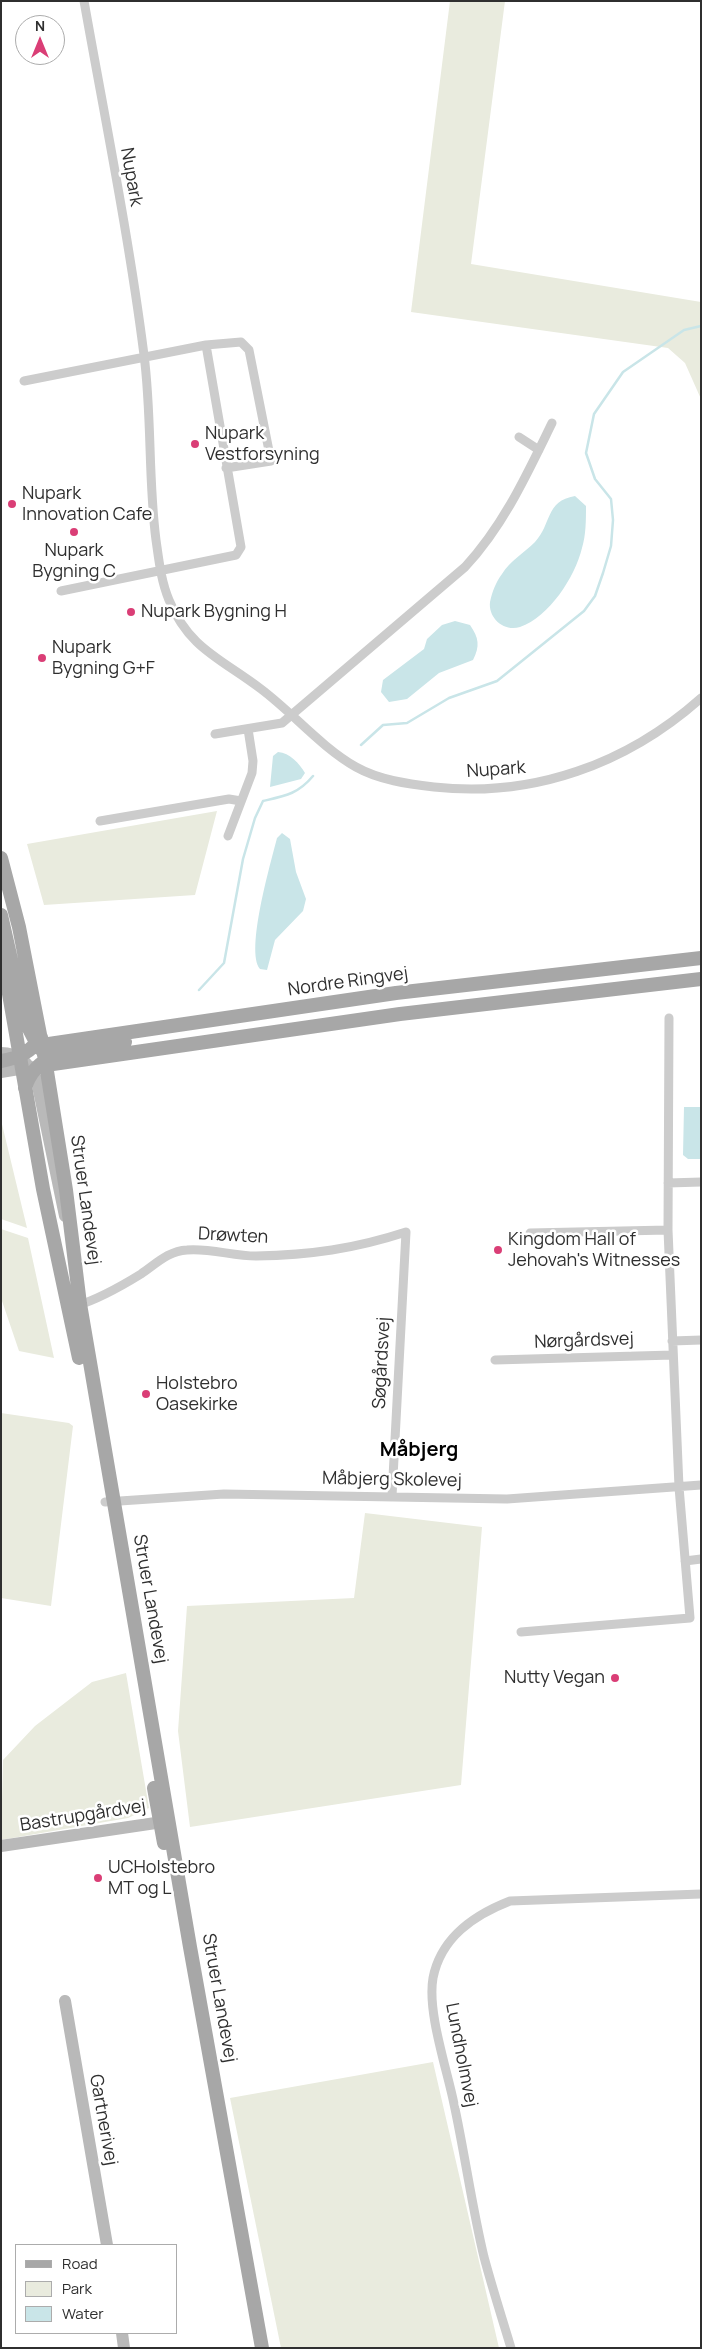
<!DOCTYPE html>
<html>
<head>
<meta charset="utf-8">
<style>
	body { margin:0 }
	#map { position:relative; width:702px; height:2349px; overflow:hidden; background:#fff; font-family:Manrope,sans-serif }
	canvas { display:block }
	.frame { position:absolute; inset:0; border:2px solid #2f2f2f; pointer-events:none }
	.legend { position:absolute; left:15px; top:2244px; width:162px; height:90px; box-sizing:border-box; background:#fff; border:1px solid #acacac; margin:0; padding:6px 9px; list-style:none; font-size:15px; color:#2f2f2f }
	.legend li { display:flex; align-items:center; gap:10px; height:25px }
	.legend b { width:25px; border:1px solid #acacac }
	.north { position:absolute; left:15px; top:15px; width:50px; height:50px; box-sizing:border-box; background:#fff; border:1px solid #acacac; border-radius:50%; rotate:0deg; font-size:14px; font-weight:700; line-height:20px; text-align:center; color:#2f2f2f }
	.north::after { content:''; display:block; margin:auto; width:18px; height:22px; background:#da3e76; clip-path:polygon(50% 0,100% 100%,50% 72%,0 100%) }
</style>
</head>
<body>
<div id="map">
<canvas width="702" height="2349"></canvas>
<div class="frame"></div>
<ul class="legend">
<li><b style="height:6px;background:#a7a7a7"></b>Road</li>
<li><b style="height:14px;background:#e9ebde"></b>Park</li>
<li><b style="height:14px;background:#c9e5e8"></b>Water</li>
</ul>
<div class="north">N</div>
</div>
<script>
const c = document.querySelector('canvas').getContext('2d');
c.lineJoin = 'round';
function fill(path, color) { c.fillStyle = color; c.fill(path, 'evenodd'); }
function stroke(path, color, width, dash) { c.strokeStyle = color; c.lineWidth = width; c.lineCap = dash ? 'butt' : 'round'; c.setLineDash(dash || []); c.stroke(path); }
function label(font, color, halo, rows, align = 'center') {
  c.font = font + ' Manrope,sans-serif'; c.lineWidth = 5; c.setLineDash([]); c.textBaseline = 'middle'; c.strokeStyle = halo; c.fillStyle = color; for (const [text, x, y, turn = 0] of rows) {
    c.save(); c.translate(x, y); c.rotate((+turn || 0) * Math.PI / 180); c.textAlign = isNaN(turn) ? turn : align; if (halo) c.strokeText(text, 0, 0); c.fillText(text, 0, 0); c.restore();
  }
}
const green = new Path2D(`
	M450,1H505L471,264L701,302V399L685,363L668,348L411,312Z
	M217,811L195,895L44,905L27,844Z
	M1,1120L27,1228L1,1219Z
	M1,1229L28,1238L54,1358L19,1351L1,1298Z
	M1,1413L69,1423L73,1426L51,1606L1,1598Z
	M365,1513L482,1527L461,1785L190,1827L178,1731L187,1606L354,1598Z
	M126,1673L149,1808L128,1818L1,1840L3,1760L35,1726L92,1682Z
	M433,2062L499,2348H281L230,2098Z`);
const water = new Path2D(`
	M575,496L586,506C586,520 586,535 582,548C575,577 549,617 520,627C504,632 488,618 490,602C492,592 496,582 502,574C510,561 524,553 535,542C552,524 545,501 575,496Z
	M455,621L470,625C479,638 480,646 473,660L439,673L407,699L389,702L381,692L383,680L424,649L427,639L442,625Z
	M278,752C290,753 299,763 305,773L301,779L270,787L273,756Z
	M282,833L290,839L296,872L306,899L303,911L275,940L267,970L260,969C245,951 271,862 277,838Z
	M684,1107H701V1159H688L683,1155Z`);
const stream = new Path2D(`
	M361,745L383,725L407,723L449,698L497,681L584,611L595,596L603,573L611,546L613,520L611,499L595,479L586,453L594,414L623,372L684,330L701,326
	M199,990L224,963L243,859L255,818L263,801C285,796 298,794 313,776`);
const street = new Path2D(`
	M84,1C105,119 129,237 144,355C152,416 148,479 156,540C159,561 161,581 169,600C189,649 222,659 261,689C293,713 321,747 356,767C379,780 408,784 434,787C533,798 627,764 701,698
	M24,381L206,345L241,342L249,350L271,461L226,468
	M519,437L539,450
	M61,591L236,555L241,547L206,345
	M215,734L282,723L465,567C504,525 527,474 552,423
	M100,821L229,799L241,801
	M228,836L252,773L253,761L248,729
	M668,1183L701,1182
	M530,1233L668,1230
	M76,1306C99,1299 120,1287 141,1274C156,1264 168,1251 187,1250C210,1248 233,1256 256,1256C310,1255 354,1249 406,1232L392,1496
	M672,1341L701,1340
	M495,1360L673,1355
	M105,1502L224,1494L507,1499L701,1485
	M685,1561L701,1559
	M521,1632L690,1618L679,1487L668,1230L669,1018
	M511,2348C502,2318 492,2287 484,2257C472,2207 465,2155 454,2104C447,2069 427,2012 433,1978C441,1937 474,1915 510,1901L701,1894`);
const secondary = new Path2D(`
	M1,1053C20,1053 30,1064 37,1081L65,1216
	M1,1072L31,1067
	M1,1846L169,1821
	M65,2001L107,2245
	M122,2333L124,2348`);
const primary = new Path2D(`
	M1,858L19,927L46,1065L66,1190L80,1304L190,1947L262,2348
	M1,915L25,1021L39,1048
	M1,948L43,1189L79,1358
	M42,1045L396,993L701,958
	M1,1061C19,1058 31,1052 41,1037
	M46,1065L400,1014L701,979
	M25,1088C37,1046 89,1048 125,1042
	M154,1788L164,1843`);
const markers = [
	[195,444,5,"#da3e76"],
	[12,504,5,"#da3e76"],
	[74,532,5,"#da3e76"],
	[131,612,5,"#da3e76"],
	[42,658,5,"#da3e76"],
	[498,1250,5,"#da3e76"],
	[146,1394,5,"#da3e76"],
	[615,1678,5,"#da3e76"],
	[98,1878,5,"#da3e76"]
];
const streetNames = [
	["Nupark",131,177,80],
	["Nupark",496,770,-4],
	["Nordre Ringvej",348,982,-8],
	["Struer Landevej",85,1200,82],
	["Drøwten",233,1236,3],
	["Nørgårdsvej",584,1341,-2],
	["Søgårdsvej",382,1363,-87],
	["Måbjerg Skolevej",392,1480,1],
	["Struer Landevej",150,1599,80],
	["Bastrupgårdvej",83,1816,-9],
	["Struer Landevej",219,1998,80],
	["Lundholmvej",461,2055,79],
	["Gartnerivej",103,2120,80]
];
const poiNames = [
	["Nupark",205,434],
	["Vestforsyning",205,455],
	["Nupark",22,494],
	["Innovation Cafe",22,515],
	["Nupark",74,551,"center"],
	["Bygning C",74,572,"center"],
	["Nupark Bygning H",141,612],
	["Nupark",52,648],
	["Bygning G+F",52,669],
	["Kingdom Hall of",508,1240],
	["Jehovah's Witnesses",508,1261],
	["Holstebro",156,1384],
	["Oasekirke",156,1405],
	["Nutty Vegan",605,1678,"right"],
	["UCHolstebro",108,1868],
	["MT og L",108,1889]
];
const quarterNames = [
	["Måbjerg",419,1450]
];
fill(green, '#e9ebde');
fill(water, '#c9e5e8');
stroke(stream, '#c9e5e8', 2.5);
stroke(street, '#ccc', 9);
stroke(secondary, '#b9b9b9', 12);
stroke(primary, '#a7a7a7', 14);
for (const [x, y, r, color] of markers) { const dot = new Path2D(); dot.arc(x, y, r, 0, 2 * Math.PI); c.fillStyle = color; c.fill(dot); stroke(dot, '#fff', 2); }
label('18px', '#2f2f2f', '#fff', streetNames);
label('18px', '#2f2f2f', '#fff', poiNames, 'left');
label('bold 20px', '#000', '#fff', quarterNames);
</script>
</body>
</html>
